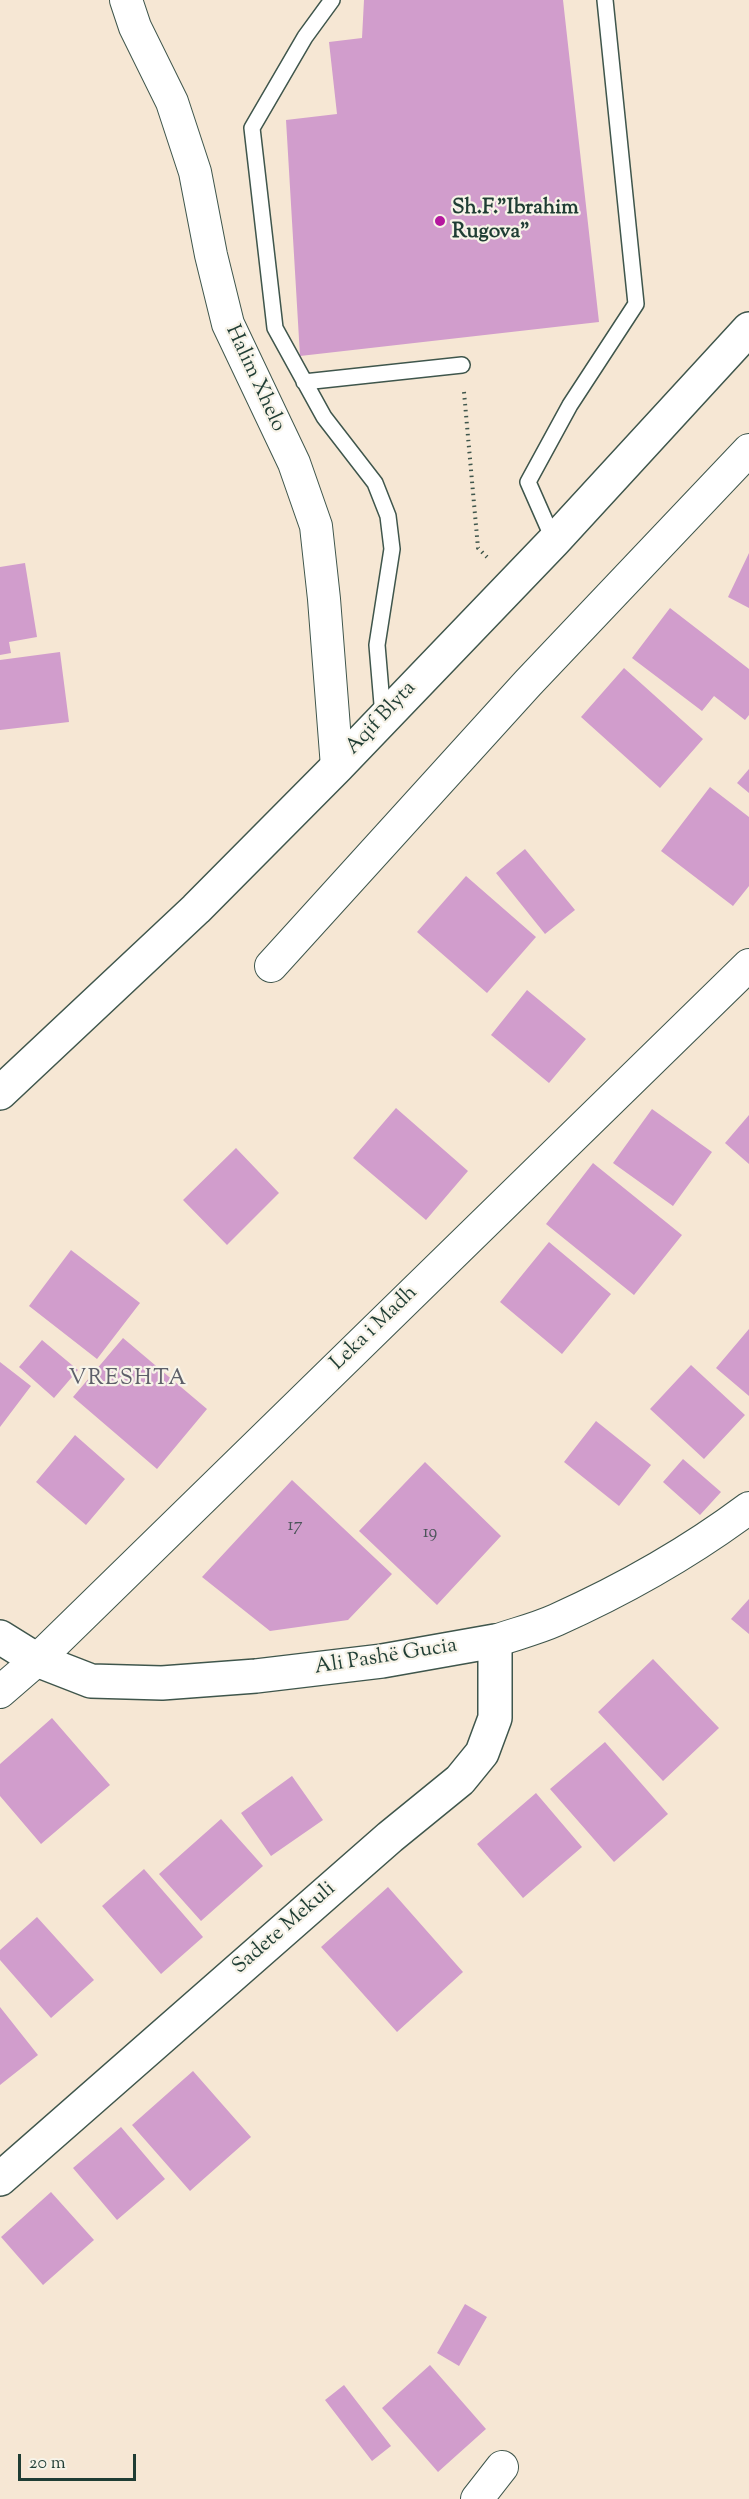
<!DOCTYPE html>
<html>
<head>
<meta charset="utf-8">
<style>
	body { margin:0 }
	#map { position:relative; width:749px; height:2499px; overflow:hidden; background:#f6e7d4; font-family:"Sorts Mill Goudy",serif }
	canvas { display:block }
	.scale { position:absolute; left:18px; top:2454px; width:118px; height:27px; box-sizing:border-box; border:3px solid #1f3d34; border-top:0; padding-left:8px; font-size:18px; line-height:21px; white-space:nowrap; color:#1f3d34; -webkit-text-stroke:4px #f7f3e8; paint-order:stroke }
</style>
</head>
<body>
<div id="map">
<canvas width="749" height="2499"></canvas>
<div class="scale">20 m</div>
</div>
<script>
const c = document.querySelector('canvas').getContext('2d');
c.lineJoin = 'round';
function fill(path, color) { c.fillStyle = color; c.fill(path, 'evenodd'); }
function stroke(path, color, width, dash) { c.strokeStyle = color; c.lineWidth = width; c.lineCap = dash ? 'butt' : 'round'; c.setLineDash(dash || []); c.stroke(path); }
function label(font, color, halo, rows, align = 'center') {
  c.font = font + ' "Sorts Mill Goudy",serif'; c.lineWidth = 4.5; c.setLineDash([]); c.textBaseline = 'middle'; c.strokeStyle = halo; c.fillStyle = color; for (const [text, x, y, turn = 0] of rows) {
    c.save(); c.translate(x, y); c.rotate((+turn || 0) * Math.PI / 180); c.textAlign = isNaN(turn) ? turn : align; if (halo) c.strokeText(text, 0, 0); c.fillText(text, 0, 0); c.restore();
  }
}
const building = new Path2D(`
	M364,0H563L599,322L300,356L286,120L337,114L329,42L362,38Z
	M749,553V608L728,597Z
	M25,563L37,637L9,642L11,653L0,655V567Z
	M670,608L749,669V715L745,720L714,696L702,711L632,658Z
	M60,652L69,722L0,730V660Z
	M624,668L703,739L660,788L581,717Z
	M749,769V793L737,783Z
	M710,787L749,817V886L733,906L661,851Z
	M525,849L575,910L545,934L496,873Z
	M466,876L536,937L487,993L417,932Z
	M527,990L586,1039L549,1083L491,1035Z
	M396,1108L468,1171L426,1220L353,1158Z
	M652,1109L712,1152L673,1206L613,1163Z
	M749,1115V1164L725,1143Z
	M236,1148L279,1193L227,1245L183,1200Z
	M593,1163L682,1235L634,1295L546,1224Z
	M549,1242L611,1294L562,1354L500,1302Z
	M71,1250L140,1303L97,1359L29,1306Z
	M749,1329V1396L716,1368Z
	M123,1338L207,1409L157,1469L73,1397Z
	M42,1340L78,1370L54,1398L19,1367Z
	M0,1362L31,1386L0,1427Z
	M691,1365L745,1415L704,1459L650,1409Z
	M596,1421L651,1465L619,1506L564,1462Z
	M75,1435L125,1479L86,1525L36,1482Z
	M683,1459L721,1492L700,1515L663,1482Z
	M425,1462L501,1536L437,1605L359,1531Z
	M292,1480L392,1574L348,1620L270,1631L202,1577Z
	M749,1599V1634L731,1619Z
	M653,1659L719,1728L663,1781L598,1712Z
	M52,1718L110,1785L41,1844L0,1796V1764Z
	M605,1742L668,1814L614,1862L550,1789Z
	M292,1776L323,1820L271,1856L241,1813Z
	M536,1793L582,1847L523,1898L477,1844Z
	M221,1819L263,1866L201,1921L159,1874Z
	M144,1869L203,1937L161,1974L102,1906Z
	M388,1887L463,1972L397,2032L321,1947Z
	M37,1917L94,1980L51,2018L0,1960V1950Z
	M0,2007L38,2055L0,2085Z
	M193,2071L251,2137L190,2191L132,2125Z
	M121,2127L165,2179L117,2220L73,2168Z
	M51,2192L94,2240L43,2285L1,2237Z
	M465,2304L487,2317L459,2366L437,2353Z
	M430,2365L486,2429L438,2472L382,2408Z
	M344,2385L391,2446L372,2461L325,2400Z`);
const path = new Path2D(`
	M464,392L478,548L487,557`);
const service = new Path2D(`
	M332,0L305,37L252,128L275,328L324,417L375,483L388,516L392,549L377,645L383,716
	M304,382L462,365
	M554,541L528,482L570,405L636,304L605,0`);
const minor = new Path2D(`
	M126,0L135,27L172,102L195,172L211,255L228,324L294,463L316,526L324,599L337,767
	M271,966L528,683L749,450
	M495,1641C515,1634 536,1629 556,1620C623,1590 690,1552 749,1508
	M0,1692L37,1660L749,965
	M477,2499L502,2467`);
const tertiary = new Path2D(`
	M0,1093L196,909L337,767L554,541L749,329
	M0,1637L37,1660L91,1681L162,1683L256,1676L382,1661L495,1641V1718L482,1753L460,1780L390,1837L0,2179`);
const markers = [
	[440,221,6,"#b5179e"]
];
const numberNames = [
	["17",295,1527],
	["19",430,1534]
];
const poiNames = [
	["Sh.F.\"Ibrahim",452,209],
	["Rugova\"",452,233]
];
const streetNames = [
	["Halim Xhelo",254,379,65],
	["Aqif Blyta",382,719,-47],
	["Leka i Madh",375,1329,-44],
	["Ali Pashë Gucia",386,1658,-9],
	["Sadete Mekuli",285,1929,-41]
];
const neighbourhoodNames = [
	["VRESHTA",128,1380]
];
fill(building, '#d19dcc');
stroke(service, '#3f564c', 18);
stroke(minor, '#3f564c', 34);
stroke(tertiary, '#3f564c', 36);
stroke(path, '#3f564c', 4, [1.5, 4.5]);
stroke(service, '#fff', 15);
stroke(minor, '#fff', 32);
stroke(tertiary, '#fff', 33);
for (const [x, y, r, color] of markers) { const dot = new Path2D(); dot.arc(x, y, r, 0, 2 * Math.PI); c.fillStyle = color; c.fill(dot); stroke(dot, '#f7f3e8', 2); }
label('18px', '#4c555a', null, numberNames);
label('bold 21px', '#1f3d34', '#f7f3e8', poiNames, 'left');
label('21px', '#1f3d34', '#f7f3e8', streetNames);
c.letterSpacing = '1.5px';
label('22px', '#5d5f69', '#f7f3e8', neighbourhoodNames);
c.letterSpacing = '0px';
</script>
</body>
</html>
